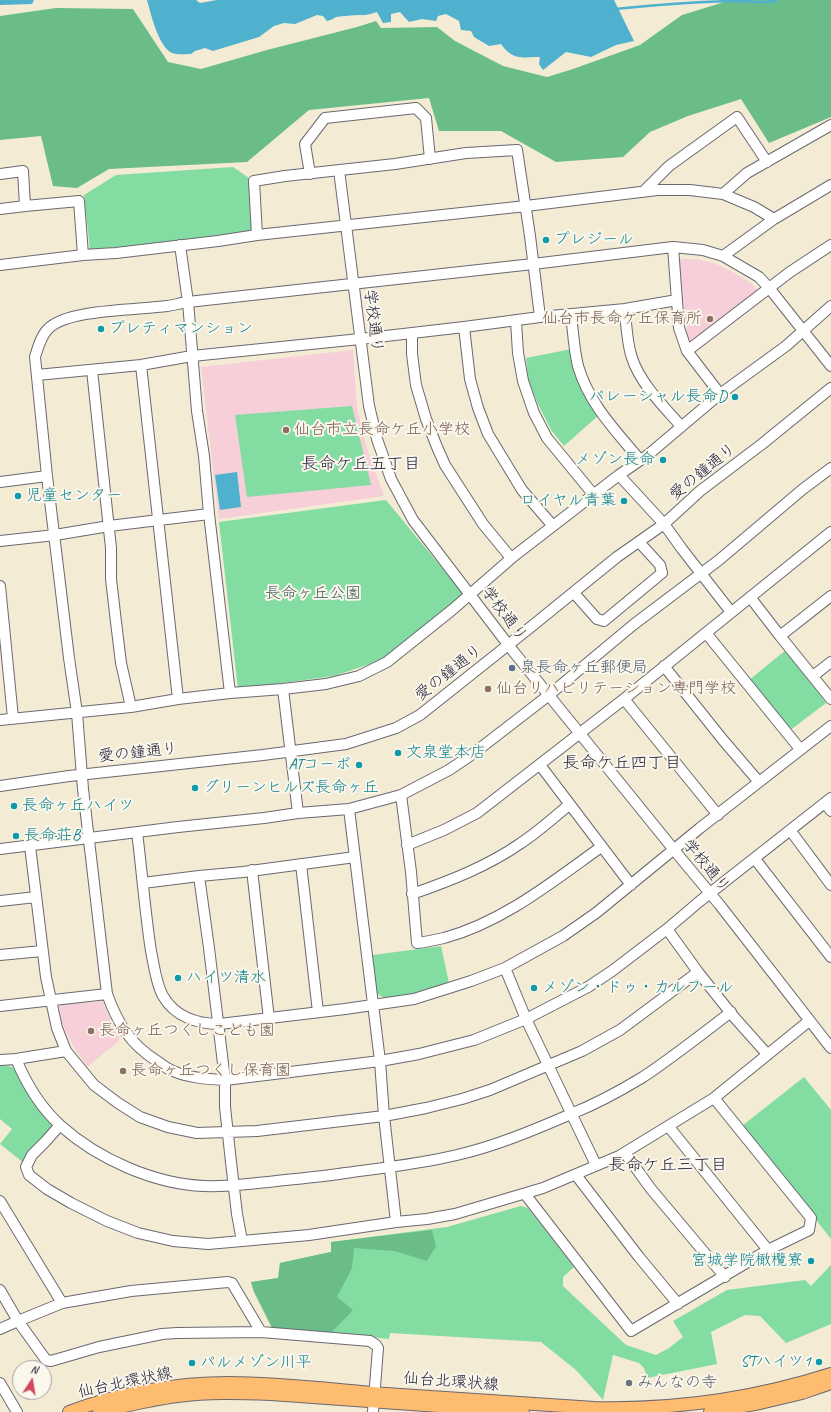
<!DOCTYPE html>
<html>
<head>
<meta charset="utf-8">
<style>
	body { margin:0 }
	#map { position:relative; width:831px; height:1412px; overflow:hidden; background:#f3ebd4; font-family:Caveat,sans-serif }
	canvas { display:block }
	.north { position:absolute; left:12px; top:1360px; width:40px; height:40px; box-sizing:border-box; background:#fbf7ec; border:1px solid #a4a2a5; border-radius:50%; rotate:12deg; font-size:11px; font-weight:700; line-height:16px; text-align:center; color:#22223b }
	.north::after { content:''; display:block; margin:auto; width:14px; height:18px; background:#d1495b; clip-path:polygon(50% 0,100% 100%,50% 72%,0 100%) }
</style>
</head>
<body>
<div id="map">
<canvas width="831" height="1412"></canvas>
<div class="north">N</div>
</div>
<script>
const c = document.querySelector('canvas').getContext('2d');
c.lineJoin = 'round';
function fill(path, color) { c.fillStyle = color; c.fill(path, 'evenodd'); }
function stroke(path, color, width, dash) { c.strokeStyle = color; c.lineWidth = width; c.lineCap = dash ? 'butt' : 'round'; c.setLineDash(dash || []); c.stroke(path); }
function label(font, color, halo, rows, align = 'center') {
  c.font = font + ' Caveat,"Klee One",sans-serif'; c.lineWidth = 4; c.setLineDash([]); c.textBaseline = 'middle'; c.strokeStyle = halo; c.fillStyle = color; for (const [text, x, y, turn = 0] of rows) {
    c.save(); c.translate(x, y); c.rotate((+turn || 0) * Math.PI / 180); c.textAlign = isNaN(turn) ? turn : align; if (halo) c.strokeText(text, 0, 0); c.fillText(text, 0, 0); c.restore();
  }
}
const built = new Path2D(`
	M678,259H696L714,263L731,271L751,283L764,297L695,344L688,341Z
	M353,350L357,408L368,452L384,496L219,519L201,367Z
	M102,1001L120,1040L87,1067L72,1044L62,1023L59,1005Z`);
const green = new Path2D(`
	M233,167L249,178L253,233L177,242L90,250L84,195L116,175Z
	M572,349L599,415L564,446L551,430L538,404L528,379L526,358Z
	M352,406L371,485L247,497L235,415Z
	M386,500L464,595L382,660L334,676L238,689L219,522Z
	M786,650L826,703L789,731L749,680Z
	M441,946L449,983L416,994L384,998L375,992L373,955Z
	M0,1065H5L14,1068L55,1125L25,1164L0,1144L12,1129L0,1119Z
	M804,1077L831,1110V1239L742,1126Z
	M521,1206L528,1208L574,1267L563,1277V1286L626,1345L656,1355L669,1348L683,1337L673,1321L727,1290L805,1280L811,1286L831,1265V1324L786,1343L760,1316L745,1315L711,1332L717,1364L647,1378L644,1368L639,1363L613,1355L603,1400L576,1370L541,1342L390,1333L389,1339L331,1333L254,1292L251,1282L278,1278L280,1263L331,1252V1242L447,1227Z`);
const forest = new Path2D(`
	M731,0H831V117L769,143L741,99L688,116L650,132L623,157L556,162L501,131H439L429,98L309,110L247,162L109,169L77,188L53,186L41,136L0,140V16L56,8L133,9L168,62L201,69L267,50L357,27L376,21L381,28L437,27L455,41L503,66L547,77L573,69L640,45L682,15Z
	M432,1230L436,1246L427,1261L395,1251L354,1248L352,1268L337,1297L353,1310L331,1333L272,1328L254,1292L251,1282L278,1278L280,1263L331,1252V1242Z`);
const water = new Path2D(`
	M0,0H34L32,4L0,5Z
	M147,0H196L200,3L217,0H614L634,41L616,45L591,57L566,52L543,70L539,64L540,57C522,57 513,61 501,44L489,46L474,37L471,31L461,30L459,21L446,14L438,16L436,21L422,19L409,22L400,12L391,14V22L383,23L377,12C373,13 365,16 361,15C357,15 341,16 336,17C333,19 331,20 327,21L323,16L317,15L295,24L284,23L274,26L259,37L213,51L205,48L195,51L191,54C186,54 177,55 172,53C158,46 151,14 147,0Z
	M237,472L241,507L220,510L215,475Z`);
const stream = new Path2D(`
	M615,9C654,5 693,2 731,1C745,0 766,5 777,0`);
const minor = new Path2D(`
	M339,170L369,406L377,439L391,479L413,520L513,651L679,856L719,904L831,1048
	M0,174L23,171L25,206
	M310,174L305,144L325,118L416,108L426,118L430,159
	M643,192L669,166L737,117L767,162
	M723,194L747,173L831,125
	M0,209L25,206L79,201L83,255
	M257,235L254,181L285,176L395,164L466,153L517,150L530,236L540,317
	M180,245L188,302L197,411L204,456L209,514L230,693
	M673,247L679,328L687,351L720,394
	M723,256L774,219L831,185
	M0,265L83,255L116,253L218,241L257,235L526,206L657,190H690L723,194L754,207L774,219
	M625,309C626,325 627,343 632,358C640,383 664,407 681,426
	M571,314C573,331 574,350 578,366C589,404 616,431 640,460
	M516,321L518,353L523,381L534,413L547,438L593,494
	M464,327L470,379L478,408L488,434L522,490L553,526
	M412,333V354L416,385L426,419L437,447L445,465L483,524L511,558
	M687,351L790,272L831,245
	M141,365L178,699
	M831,366L770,289L759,277L723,256L703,250L673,247L533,264L188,302C181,303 174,305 167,306C138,310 67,309 48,329C41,336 38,347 35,357L47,476L69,658L77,713L83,789L107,994C118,1024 130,1044 157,1061C162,1065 168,1069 173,1071C189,1078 208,1079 225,1080L380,1061L419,1054L474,1040L526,1019L588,987L612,971L667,929L700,901L831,798
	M92,370L111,548V579L116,622L121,663L131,707
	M37,375L141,365L192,356L360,339L464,327L540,317L625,309L677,300
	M619,475L664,524L682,549L731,612
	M0,482L47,476
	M0,541L55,535L109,526L209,514
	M0,586L13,718
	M574,593L597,619L604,621L662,573L660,565L639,542
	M750,597L780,636L831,699
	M706,633L800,749
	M780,636L831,596
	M664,666L723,740L759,782
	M813,676L831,662
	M283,689L298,813
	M624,699L718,815
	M0,720L131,707L178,699L230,693L283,689L326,684L359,676L387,662L452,610L514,556L619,475L649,454L720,394L786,346L831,306
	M540,765L631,885
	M0,786L69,776L263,755L346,744L396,728L420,715L532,626L617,557L664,524L700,491L762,444L831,388
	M401,795L411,872L417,943C426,942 435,940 444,938C503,922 552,882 601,847
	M825,803L831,811
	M349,809L380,1061L384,1116L396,1222
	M790,830L831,885
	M137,832C142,872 145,912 151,951C154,965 156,984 163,996C175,1017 198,1024 220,1024L345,1009L414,999L471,981L505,968L563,936L596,913L700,828L831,726
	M407,845L444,830L477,813L624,699L831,532
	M30,846L46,977L57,1028L66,1051L94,1085L118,1103L140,1117L168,1127L197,1133L257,1131L384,1116L426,1108L462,1099L490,1090L582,1051L620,1030L651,1007L698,972
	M0,849L178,827L264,818L298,813L349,809L401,795L449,770L474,753L549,695L633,625L719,560L803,489L831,468
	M755,859L831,957
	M301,864L318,1012
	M252,870L269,1019
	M199,876L209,948L225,1080V1107L231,1162L237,1214L242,1241
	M143,883L199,876L243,872L355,857
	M412,894C450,881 488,866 521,843C538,832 553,818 569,805
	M0,901L36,897
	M667,929L698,972L734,1017L767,1054
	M0,955L42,951
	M505,968L526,1019L596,1165
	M0,1006L107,994
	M16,1059C26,1083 42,1109 61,1126C98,1159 154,1184 204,1186C226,1187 247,1184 268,1182C294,1179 319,1177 345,1173C382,1168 420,1164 457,1155C496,1146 534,1130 571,1114C596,1104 620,1091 643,1077C673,1057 702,1034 731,1012
	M0,1060L16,1059L66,1051
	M60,1125L45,1142L32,1155L26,1167L29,1175L47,1189L71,1203L107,1221L138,1233L173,1241L208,1244L242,1241L309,1235L396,1222L427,1219L455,1214L543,1188L619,1156L714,1098L809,1021
	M669,1127L768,1250
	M625,1153L651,1189L725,1277
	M576,1175L639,1257L678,1304
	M525,1194L631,1331L768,1250L809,1230L811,1218L714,1098
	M0,1201L62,1303
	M0,1290L18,1321L46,1360L51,1361L99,1347L162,1334L177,1333L261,1332L370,1341L376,1345L378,1348L373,1412
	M0,1329L18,1321L62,1303L131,1291L228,1282L232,1283L261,1332
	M0,1383L17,1412`);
const major = new Path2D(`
	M69,1412C119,1393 176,1383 229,1383C281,1383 334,1390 386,1394C455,1399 525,1403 594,1408C676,1410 753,1399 831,1374
	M99,1412C125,1406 151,1399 178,1396C209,1392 240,1393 271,1394L523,1412
	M710,1412L760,1403L802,1393L831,1383`);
const markers = [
	[546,240,4,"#0f9aa8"],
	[710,319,4,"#8d6e63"],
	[101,329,4,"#0f9aa8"],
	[735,397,4,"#0f9aa8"],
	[286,430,4,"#8d6e63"],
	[663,460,4,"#0f9aa8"],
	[18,496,4,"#0f9aa8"],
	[624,501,4,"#0f9aa8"],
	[512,668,4,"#5c6f8a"],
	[488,689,4,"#8d6e63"],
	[398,753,4,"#0f9aa8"],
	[359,765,4,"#0f9aa8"],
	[195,788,4,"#0f9aa8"],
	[14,806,4,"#0f9aa8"],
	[16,836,4,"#0f9aa8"],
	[178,978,4,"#0f9aa8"],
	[534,988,4,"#0f9aa8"],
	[91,1031,4,"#8d6e63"],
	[123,1071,4,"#8d6e63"],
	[811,1261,4,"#0f9aa8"],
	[819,1362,4,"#0f9aa8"],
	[192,1363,4,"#0f9aa8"],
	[629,1383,4,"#6b7280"]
];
const cultureNames = [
	["プレジール",554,240],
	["プレティマンション",109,329],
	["パレーシャル長命D",727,397,"right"],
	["メゾン長命",655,460,"right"],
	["児童センター",26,496],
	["ロイヤル青葉",616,501,"right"],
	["文泉堂本店",406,753],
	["ATコーポ",351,765,"right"],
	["グリーンヒルズ長命ヶ丘",203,788],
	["長命ヶ丘ハイツ",22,806],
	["長命荘B",24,836],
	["ハイツ清水",186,978],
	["メゾン・ドゥ・カルフール",542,988],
	["宮城学院橄欖寮",803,1261,"right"],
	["STハイツ1",811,1362,"right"],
	["パルメゾン川平",200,1363]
];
const educationNames = [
	["仙台市長命ケ丘保育所",702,319,"right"],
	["仙台市立長命ケ丘小学校",294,430],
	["仙台リハビリテーション専門学校",496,689],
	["長命ヶ丘つくしこども園",99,1031],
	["長命ヶ丘つくし保育園",131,1071]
];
const streetNames = [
	["学校通り",373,321,83],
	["愛の鐘通り",703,472,-39],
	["学校通り",504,614,53],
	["愛の鐘通り",449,673,-38],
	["愛の鐘通り",138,753,-6],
	["学校通り",706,866,50],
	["仙台北環状線",451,1382,4],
	["仙台北環状線",125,1383,-12]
];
const parkNames = [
	["長命ヶ丘公園",313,594]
];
const serviceNames = [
	["泉長命ヶ丘郵便局",520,668]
];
const worshipNames = [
	["みんなの寺",637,1383]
];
const neighbourhoodNames = [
	["長命ケ丘五丁目",361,465],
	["長命ケ丘四丁目",622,764],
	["長命ケ丘三丁目",668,1166]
];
fill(built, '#f6cfd8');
fill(green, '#83dca2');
fill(forest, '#6abc88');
fill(water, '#4fb1ce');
stroke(stream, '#4fb1ce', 2.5);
stroke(minor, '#6b6871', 12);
stroke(major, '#6b6871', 14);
stroke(minor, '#fff', 10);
stroke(major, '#fdbc6f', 12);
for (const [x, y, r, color] of markers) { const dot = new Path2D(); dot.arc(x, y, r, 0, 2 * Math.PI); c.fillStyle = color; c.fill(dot); stroke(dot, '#fbf7ec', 1.5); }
label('16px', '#0d838f', '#fbf7ec', cultureNames, 'left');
label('16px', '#785e54', '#fbf7ec', educationNames, 'left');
label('16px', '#22223b', '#fbf7ec', streetNames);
label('16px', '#3f5a5a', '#fbf7ec', parkNames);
label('16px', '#4e5e75', '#fbf7ec', serviceNames, 'left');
label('16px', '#5b616d', '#fbf7ec', worshipNames, 'left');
label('17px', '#22223b', '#fbf7ec', neighbourhoodNames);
</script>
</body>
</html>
